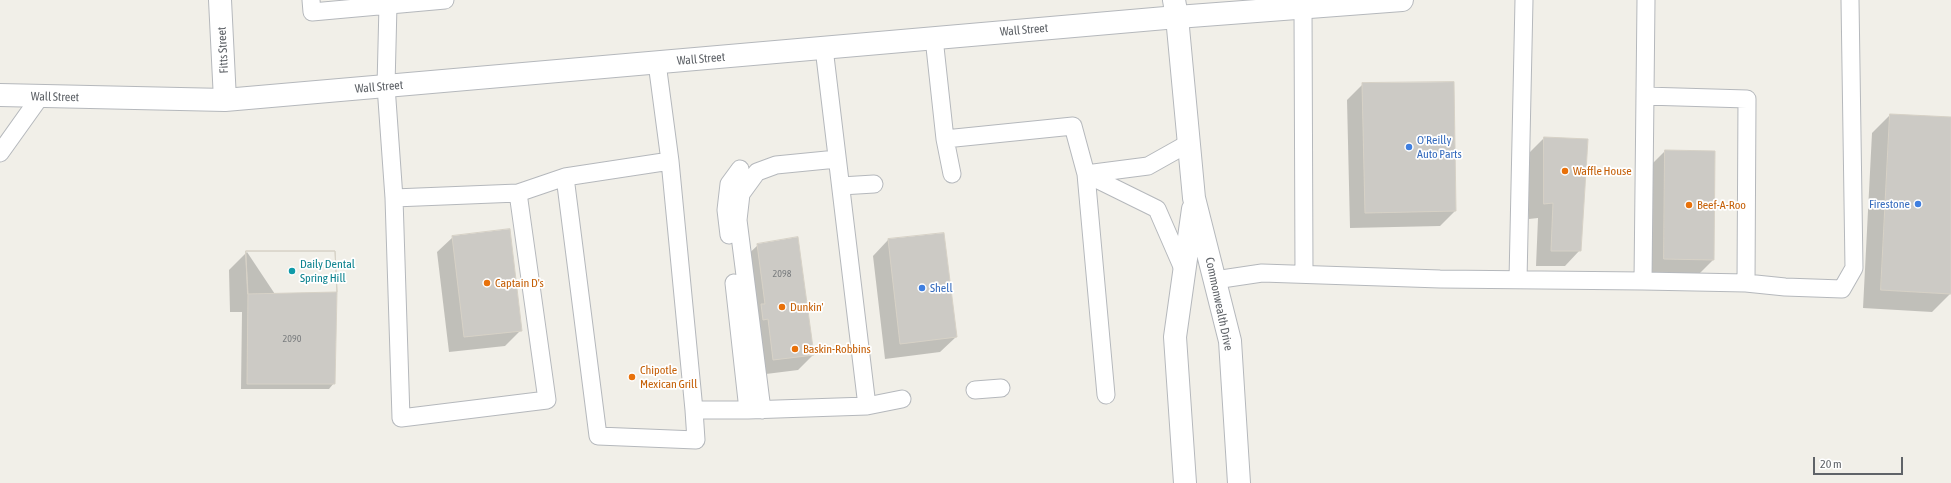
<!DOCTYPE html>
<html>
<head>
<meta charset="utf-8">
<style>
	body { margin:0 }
	#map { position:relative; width:1951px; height:483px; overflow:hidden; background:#f1efe8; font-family:"Asap Condensed",sans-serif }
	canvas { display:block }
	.scale { position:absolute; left:1813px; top:457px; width:90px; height:18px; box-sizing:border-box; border:2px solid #5f6368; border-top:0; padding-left:5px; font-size:12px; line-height:14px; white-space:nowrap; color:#5f6368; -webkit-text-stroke:3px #fff; paint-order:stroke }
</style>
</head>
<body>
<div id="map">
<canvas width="1951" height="483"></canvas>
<div class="scale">20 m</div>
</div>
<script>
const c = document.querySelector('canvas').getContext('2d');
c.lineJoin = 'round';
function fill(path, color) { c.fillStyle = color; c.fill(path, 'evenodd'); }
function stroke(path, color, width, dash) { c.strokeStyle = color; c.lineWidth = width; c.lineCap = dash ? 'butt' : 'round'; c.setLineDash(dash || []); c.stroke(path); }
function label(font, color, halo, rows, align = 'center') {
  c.font = font + ' "Asap Condensed",sans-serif'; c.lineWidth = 3.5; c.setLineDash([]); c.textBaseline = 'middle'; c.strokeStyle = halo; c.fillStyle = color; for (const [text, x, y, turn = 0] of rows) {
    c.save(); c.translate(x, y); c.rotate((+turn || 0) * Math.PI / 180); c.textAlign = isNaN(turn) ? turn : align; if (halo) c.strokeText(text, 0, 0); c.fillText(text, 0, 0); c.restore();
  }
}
const shadow = new Path2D(`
	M1363,84L1455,211L1440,226L1350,228L1347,100Z
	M1890,115L1951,118L1950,294L1932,312L1863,308L1872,133Z
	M1544,138L1587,140L1580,250L1565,266H1536L1538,218L1529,219L1528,154Z
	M1665,151L1713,260L1695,278L1646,277L1647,169Z
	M943,234L956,337L940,352L885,359L873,256L888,240Z
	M453,237L521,330L505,346L449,352L437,252Z
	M758,245L813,355L798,370L758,375L742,260Z
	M247,252L334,383L329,389H241L242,312H230L229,270Z`);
const building = new Path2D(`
	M1454,82L1456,211L1365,213L1362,83Z
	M1890,114L1951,117V294L1881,290Z
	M1544,137L1588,139L1581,251H1551L1553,203L1544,204Z
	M1665,150L1715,151L1714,260L1664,259Z
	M510,229L522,331L464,337L452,236Z
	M944,233L957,337L900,344L888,239Z
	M798,237L814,355L773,360L768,319L763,320L761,304H765L757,244Z
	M246,251H335L337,292L335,384H247L248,294Z
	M246,251H335L337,292L248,294Z`);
const service = new Path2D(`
	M311,0L312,12L445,0
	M388,5L386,86L394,198
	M1303,7L1304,274
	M934,38L945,139L952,174
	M657,63L670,161L565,177L598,436L696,440L694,410H748L867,406L824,48
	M1645,96L1747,99L1746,283
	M945,139L1073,126L1086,174L1106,395
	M0,153L40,97
	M670,161L694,410
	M841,186L874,184
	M518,193L547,400L401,418L394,198L518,193L565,177
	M729,235L726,210L729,184L740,169
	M1184,271L1157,209L1086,174L1148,166L1189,143
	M1215,280L1262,273L1440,279L1643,281L1646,0
	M1518,280L1524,0
	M1643,281L1746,283L1785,287L1842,289L1854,268L1850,0
	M734,283L748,410
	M975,390L1001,388
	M867,406L902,399
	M762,410L738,220L741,194L757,172L776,165L837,159`);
const minor = new Path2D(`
	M220,0L225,100
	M0,95L225,100L1177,17L1402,0`);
const tertiary = new Path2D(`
	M1174,0L1177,17L1194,198L1230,341L1239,483
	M1185,483L1175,337L1193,209`);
const markers = [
	[1409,147,4,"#3f7fe0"],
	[1565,171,4,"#e8710a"],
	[1918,204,4,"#3f7fe0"],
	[1689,205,4,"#e8710a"],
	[292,271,4,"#0f9aa8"],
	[487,283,4,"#e8710a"],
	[922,288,4,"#3f7fe0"],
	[782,307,4,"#e8710a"],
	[795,349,4,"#e8710a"],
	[632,377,4,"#e8710a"]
];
const numberNames = [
	["2098",782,274],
	["2090",292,339]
];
const streetNames = [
	["Wall Street",1024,30,-5],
	["Fitts Street",223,50,-93],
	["Wall Street",701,59,-5],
	["Wall Street",379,87,-5],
	["Wall Street",55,97,1],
	["Commonwealth Drive",1219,304,78]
];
const shopNames = [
	["O'Reilly",1417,140],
	["Auto Parts",1417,154],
	["Firestone",1910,204,"right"],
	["Shell",930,288]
];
const foodNames = [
	["Waffle House",1573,171],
	["Beef-A-Roo",1697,205],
	["Captain D's",495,283],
	["Dunkin'",790,307],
	["Baskin-Robbins",803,349],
	["Chipotle",640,370],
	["Mexican Grill",640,384]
];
const cultureNames = [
	["Daily Dental",300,264],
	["Spring Hill",300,278]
];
fill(shadow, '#0003');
fill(building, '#cccac5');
stroke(building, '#d6d1c6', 1);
stroke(service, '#b5b8bc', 19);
stroke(minor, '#b5b8bc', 24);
stroke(tertiary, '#b5b8bc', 24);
stroke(service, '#fff', 17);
stroke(minor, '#fff', 22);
stroke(tertiary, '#fff', 22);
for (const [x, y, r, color] of markers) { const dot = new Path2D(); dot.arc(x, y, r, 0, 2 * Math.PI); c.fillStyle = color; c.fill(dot); stroke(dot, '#fff', 1.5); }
label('10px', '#7a7d7f', null, numberNames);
label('12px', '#5f6368', '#fff', streetNames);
label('12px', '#366cbe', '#fff', shopNames, 'left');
label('12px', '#c56008', '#fff', foodNames, 'left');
label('12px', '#0d838f', '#fff', cultureNames, 'left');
</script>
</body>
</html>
